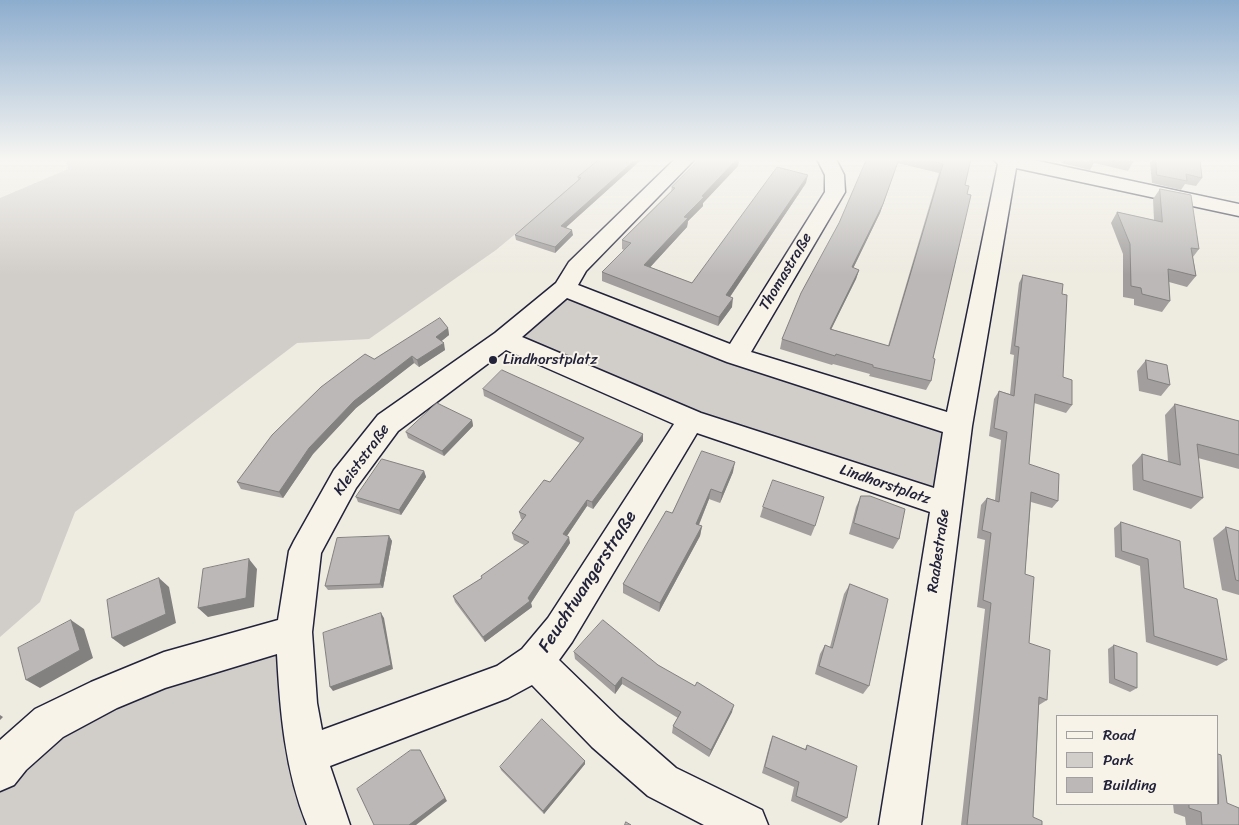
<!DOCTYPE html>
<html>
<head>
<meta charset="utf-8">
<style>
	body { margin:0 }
	#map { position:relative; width:1239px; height:825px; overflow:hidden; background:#eeebe1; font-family:Sriracha,sans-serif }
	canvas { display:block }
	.legend { position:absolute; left:1056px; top:715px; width:162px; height:90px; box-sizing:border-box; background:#f7f3e8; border:1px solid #a29fa3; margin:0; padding:6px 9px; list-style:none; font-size:15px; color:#22223b }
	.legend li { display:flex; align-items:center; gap:10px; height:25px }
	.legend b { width:25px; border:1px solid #a29fa3 }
</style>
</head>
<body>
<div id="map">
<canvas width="1239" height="825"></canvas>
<ul class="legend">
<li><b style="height:6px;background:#f7f3e8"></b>Road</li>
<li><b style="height:14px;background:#d1cdc9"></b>Park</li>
<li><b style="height:14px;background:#bbb8b7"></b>Building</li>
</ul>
</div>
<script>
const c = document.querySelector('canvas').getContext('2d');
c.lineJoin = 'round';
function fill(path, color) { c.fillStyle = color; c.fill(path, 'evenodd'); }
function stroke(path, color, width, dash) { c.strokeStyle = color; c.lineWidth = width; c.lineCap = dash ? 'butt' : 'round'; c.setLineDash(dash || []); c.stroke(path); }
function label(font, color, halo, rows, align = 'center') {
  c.font = font + ' Sriracha,sans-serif'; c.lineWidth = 4; c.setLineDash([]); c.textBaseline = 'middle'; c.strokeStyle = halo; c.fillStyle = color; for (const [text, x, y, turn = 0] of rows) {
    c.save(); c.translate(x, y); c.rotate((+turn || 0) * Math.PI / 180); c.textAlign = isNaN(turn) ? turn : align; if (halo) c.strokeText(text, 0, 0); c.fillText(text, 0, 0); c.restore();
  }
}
const green = new Path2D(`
	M66,159H606L496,250L369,339L297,343L75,512L40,602L0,637V198L68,169Z
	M565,290L954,427L943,502L698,420L508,338Z
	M291,638L325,825H0V775L50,725Z`);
const minor = new Path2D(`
	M675,159H695L586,271L578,285L730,344L825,192V175L817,159H836L844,175L845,192L751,352L947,412L998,164L993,159H1029L1239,204V216L1016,168L972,426L921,825H879L930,512L697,433L572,642L559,660L620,719L676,768L762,810L768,825H704L648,796L592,747L532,685L508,698L330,766L350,825H307C285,771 280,711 277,654L165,688L117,708L63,737L26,770L14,785L0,791V740L35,709L91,682L164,652L278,620L289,551L294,541L334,470L378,415L495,333L556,283L569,262ZM567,298L727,362L943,432L934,488L701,413L522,337ZM506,350L674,424L548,618L522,649L497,666L322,730L317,703L312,632L321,553L356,488L398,431Z`);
const wall = new Path2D(`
	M700,159H739L738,166L703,203V206L688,221L687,227L650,267L692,283L806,183L730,297L732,307L718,326L602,281V272L624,250L622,249V240L671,191L672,187Z
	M861,159H971L965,185L967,194L933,358L931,381L926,390L869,376L870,374L833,364L832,365L780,349L782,339L839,223L867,160ZM897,163L939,173L888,346L831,329L856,279L859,270L853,268L880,213Z
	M1062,159H1133V162L1128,171L1094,163L1090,170L1061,163Z
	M1153,159H1200L1202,178L1196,186L1185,184L1181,190L1152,183L1150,163Z
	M634,166L566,227L573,235L555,253L516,240L515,235L578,180V177Z
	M1160,189L1199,249L1193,257L1196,276L1187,287L1169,282L1170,301L1162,312L1134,305V299L1123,297V254L1111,223L1117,212L1154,220L1153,199Z
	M1023,275L1063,377L1072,405L1066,413L1034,403L1029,464L1058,501L1052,508L1031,502L1025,574L1029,643L1047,700L1039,705L1033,817L1042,825H961L985,609L977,607L985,540L977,538L981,505L987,498L995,500L1001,440L989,436L994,399L999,391L1010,394L1014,355L1010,354L1019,283Z
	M448,328L449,335L441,341L445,350L419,367L414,363L356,408L313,454L283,498L241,489L237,482L374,359Z
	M1146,360L1170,385L1161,396L1139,391L1137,371Z
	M483,389L643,441L593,509L587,506L567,536L570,543L531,603L532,607L485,642L455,602L453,596L482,578L524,545L514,540L512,533L522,519H521L519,512L550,482L580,443L484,396Z
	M1175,404L1239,421V469L1198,458L1203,498L1191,509L1133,490L1132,465L1142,454L1168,462L1165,415Z
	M472,420L473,426L444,456L408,438L406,432Z
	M424,471L426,477L401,515L358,502L356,497Z
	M733,472L720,503L709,499L699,525L702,526L700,536L659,612L623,593V584L672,513Z
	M861,496L899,539L893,549L849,534L856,507Z
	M763,507L815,526L811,536L760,517Z
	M1121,522L1184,588L1227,660L1217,666L1146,642L1140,566L1115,557L1114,528Z
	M1226,527L1239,531V595L1222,590L1213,538Z
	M389,536L392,541L383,588L328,590L325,586Z
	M850,584L869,686L863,694L815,674L820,654L825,645L830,647L844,594Z
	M1114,645L1137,688L1130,692L1109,683L1108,649Z
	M574,652L658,665L732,712L709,757L672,733L673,726L678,718L622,684L615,694L575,659Z
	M773,736L805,749L807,745L847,818L841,823L791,801L794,787L762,773L770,743Z
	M585,764L544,814L501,770L500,767Z
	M1227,803L1239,825H1186L1185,817L1174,813L1173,804H1218Z`);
const shadedWall = new Path2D(`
	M636,159H642L561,232V226Z
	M737,159H739L738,166L703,203V206L688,221L687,227L644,274V265L702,196Z
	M899,159L880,213L849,277L852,267Z
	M808,175L806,183L725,304L726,295Z
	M572,230L573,235L555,253V247Z
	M859,270L856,279L827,338L830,329Z
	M733,298L732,307L718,326L719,317Z
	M448,328L449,335L438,344L436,337Z
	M444,343L445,350L419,367L417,360Z
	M412,356L414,363L356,408L313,454L283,498L279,492L309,448L354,401Z
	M472,420L473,426L444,456L442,451Z
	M643,434V441L593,509L592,502Z
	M735,462L733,472L720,503L722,493Z
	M424,471L426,477L401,515L399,510Z
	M711,489L709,499L695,534L696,524Z
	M587,500V506L564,540L563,534Z
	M702,526L700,536L659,612L660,603Z
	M389,536L392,541L383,588L380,584Z
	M569,537L570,543L531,603L532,607L485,642L483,637L528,598Z
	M249,559L257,569L254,607L208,617L198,608Z
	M159,578L169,587L176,623L124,647L112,638Z
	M381,613L384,618L393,669L333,691L330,687Z
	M71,620L84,629L93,658L40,688L26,680Z
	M622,677V684L615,694V686Z
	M734,705L732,712L709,757L711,750Z
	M0,715L3,717L0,720Z
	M420,750L422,754L447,801L416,825H409Z
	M585,761V764L544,814L543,811Z`);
const building = new Path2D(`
	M600,159H636L561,226L572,230L555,247L515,235L581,178L578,177Z
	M700,159H737L702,196L704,197L684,217L688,218L644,265L692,283L777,167L808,175L726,295L733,298L719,317L602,272L631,243L622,240L675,188L672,187Z
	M867,159H899L883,204L852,267L859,270L830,329L889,346L943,164L922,159H971L965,185L969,186L967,194L971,195L933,358L935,359L931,381L873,367V365L836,354L835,356L782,339L801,293L839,223Z
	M1085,159H1095V161Z
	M1118,159H1133V162Z
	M1156,159L1181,160V159H1200L1202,178L1186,174L1187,181L1157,175Z
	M1160,189L1191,195L1199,249L1191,248L1196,276L1168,269L1170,301L1142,294L1141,288L1131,286L1130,244L1117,212L1162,222Z
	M1023,275L1063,284L1062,294L1067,295L1063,377L1072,380V405L1035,394L1029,464L1059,474L1058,501L1031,492L1025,574L1034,577L1029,643L1050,650L1047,700L1039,697L1033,817L1042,821V825H967L991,603L983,600L991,533L982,530L987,498L999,502L1007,432L994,428L999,391L1014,396L1019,347L1015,346Z
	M440,318L448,328L436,337L444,343L417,360L412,356L354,401L309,448L279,492L237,482L272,435L321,387L365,354L374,359Z
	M1146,360L1167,365L1170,385L1148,379Z
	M502,370L643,434L592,502L587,500L563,534L569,537L528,598L530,601L483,637L453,596L482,578L481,576L529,542L512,533L526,515L519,512L544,480L550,482L584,438L483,389Z
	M437,403L472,420L442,451L406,432Z
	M1175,404L1239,421V455L1197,444L1203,498L1143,480L1142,454L1180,465Z
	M702,451L735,462L722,493L711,489L696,524L702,526L660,603L623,584L666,511L672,513Z
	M382,459L424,471L399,510L356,497Z
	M773,480L824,497L815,526L763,507Z
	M861,496H870L905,509L899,539L854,523Z
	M1121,522L1180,541L1184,588L1217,599L1227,660L1154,636L1148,559L1122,551Z
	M1226,527L1239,531V581L1236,580Z
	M389,536L380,584L325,586L337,538Z
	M249,559L246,598L198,608L203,569Z
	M159,578L166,614L112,638L107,600Z
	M850,584L888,599L869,686L819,666L825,645L832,648Z
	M381,613L391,665L330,687L323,633Z
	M71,620L80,650L26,680L18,648Z
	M603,620L658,665L695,686L697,682L734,705L711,750L673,726L681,712L622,677L615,686L574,652Z
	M1114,645L1137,653V688L1115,679Z
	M542,719L585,761L543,811L500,767Z
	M773,736L806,750L807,745L857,766L847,818L796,796L799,782L765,767Z
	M411,750H420L445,798L409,825H374L357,789Z
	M1218,754L1221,755L1227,803L1239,808V825H1202L1201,812L1189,808V804H1218Z
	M626,822L631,825H625Z`);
const markers = [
	[493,360,5,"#22223b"]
];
const streetNames = [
	["Thomastraße",786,272,-59],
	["Kleiststraße",362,460,-54],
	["Lindhorstplatz",885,485,19],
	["Raabestraße",939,551,-82]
];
const poiNames = [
	["Lindhorstplatz",503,360]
];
const nearStreetnames = [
	["Feuchtwangerstraße",588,582,-57]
];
fill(green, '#d1cdc9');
stroke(minor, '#22223b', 3);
fill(minor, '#f7f3e8');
fill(wall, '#a19e9d');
fill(shadedWall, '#838180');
fill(building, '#bbb8b7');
stroke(building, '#838180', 1);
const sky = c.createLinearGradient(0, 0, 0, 275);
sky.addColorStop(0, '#8dadce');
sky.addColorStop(0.58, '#f7f6f2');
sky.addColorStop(1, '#f7f6f200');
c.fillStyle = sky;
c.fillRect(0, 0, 1239, 275);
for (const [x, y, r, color] of markers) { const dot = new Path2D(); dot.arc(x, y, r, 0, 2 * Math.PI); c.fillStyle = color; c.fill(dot); stroke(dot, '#f7f3e8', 2); }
label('15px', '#22223b', '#f7f3e8', streetNames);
label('15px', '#22223b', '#f7f3e8', poiNames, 'left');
label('18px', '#22223b', '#f7f3e8', nearStreetnames);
</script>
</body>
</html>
